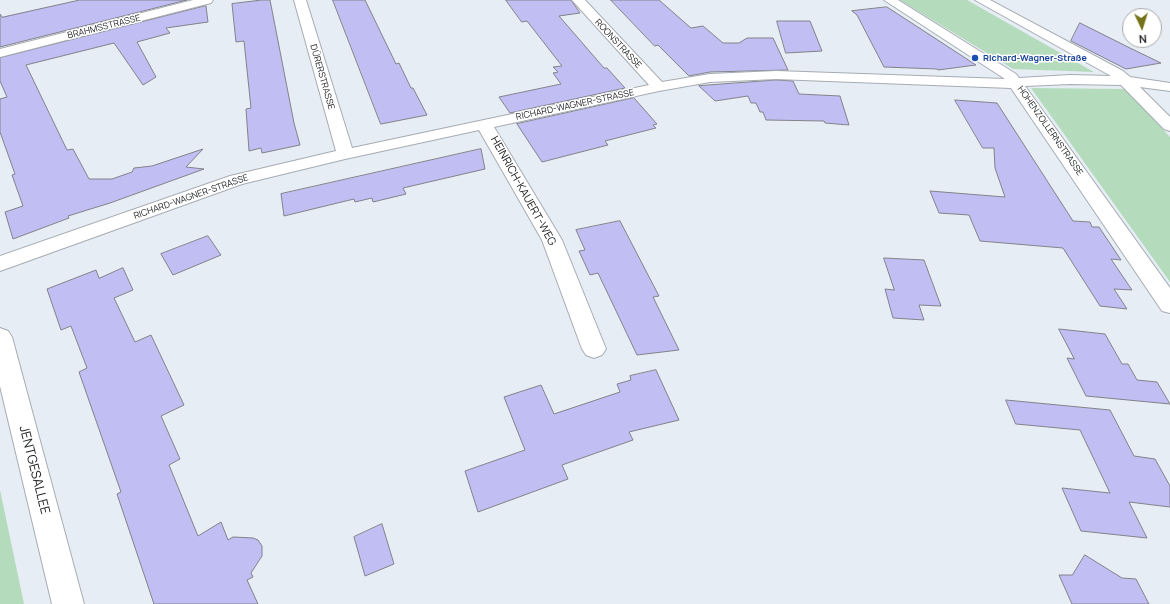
<!DOCTYPE html>
<html>
<head>
<meta charset="utf-8">
<style>
	body { margin:0 }
	#map { position:relative; width:1170px; height:604px; overflow:hidden; background:#e7edf4; font-family:Manrope,sans-serif }
	canvas { display:block }
	.north { position:absolute; left:1122px; top:8px; width:40px; height:40px; box-sizing:border-box; background:#fff; border:1px solid #a7a7a8; border-radius:50%; rotate:176deg; font-size:11px; font-weight:700; line-height:16px; text-align:center; color:#222426 }
	.north::after { content:''; display:block; margin:auto; width:14px; height:18px; background:#737216; clip-path:polygon(50% 0,100% 100%,50% 72%,0 100%) }
</style>
</head>
<body>
<div id="map">
<canvas width="1170" height="604"></canvas>
<div class="north">N</div>
</div>
<script>
const c = document.querySelector('canvas').getContext('2d');
c.lineJoin = 'round';
function fill(path, color) { c.fillStyle = color; c.fill(path, 'evenodd'); }
function stroke(path, color, width, dash) { c.strokeStyle = color; c.lineWidth = width; c.lineCap = dash ? 'butt' : 'round'; c.setLineDash(dash || []); c.stroke(path); }
function label(font, color, halo, rows, align = 'center') {
  c.font = font + ' Manrope,sans-serif'; c.lineWidth = 3; c.setLineDash([]); c.textBaseline = 'middle'; c.strokeStyle = halo; c.fillStyle = color; for (const [text, x, y, turn = 0] of rows) {
    c.save(); c.translate(x, y); c.rotate((+turn || 0) * Math.PI / 180); c.textAlign = isNaN(turn) ? turn : align; if (halo) c.strokeText(text, 0, 0); c.fillText(text, 0, 0); c.restore();
  }
}
const green = new Path2D(`
	M900,0H967L1094,72L1013,69Z
	M1031,88L1125,89L1170,137V282Z
	M0,490L24,604H0Z`);
const building = new Path2D(`
	M80,0H187L0,47V14L2,17Z
	M262,0H270L294,123L300,145L262,153L261,148L249,151L246,109L251,108L244,41L236,42L232,4Z
	M333,0H365L396,64L399,63L411,88H413L427,115L381,124Z
	M506,0H571L580,13L559,16L604,68H607L625,88L510,113L499,97L561,84L553,73L558,72L553,67L562,66L527,21L522,22Z
	M611,0H659L691,28L703,26L723,43H739L747,38H773L788,70L710,72L689,76L658,45L655,46Z
	M206,6L208,22L166,28L170,33L137,42L156,77L143,85L114,43L26,65L67,150L73,149L89,179H112L132,172L134,168L152,166L203,149L186,167L204,169L110,203L68,216L69,218L13,239L5,212L23,206L12,175L15,174L0,132V99L7,97L0,81V58Z
	M887,7L927,33L976,65L938,70L937,69L884,67L857,15L852,11Z
	M777,21H810L822,51L786,53Z
	M1080,23L1130,48L1161,63L1126,69L1071,41Z
	M776,80L793,81L799,94L840,96L849,125L825,123L824,121L766,120L763,112H760L756,103H751L748,96L715,101L699,86Z
	M634,98L657,124L653,125L656,128L605,141L608,145L542,162L517,124Z
	M955,100L997,103L1073,221L1090,222L1092,227H1099L1121,260L1111,259L1132,290L1114,289L1127,309L1100,306L1063,248L980,241L969,215L939,213L930,191L1005,197L995,168L994,148H983Z
	M481,149L485,169L403,188L406,194L373,202L372,198L355,202L354,199L284,216L281,194Z
	M620,221L659,296L653,297L679,350L637,355L598,273L590,275L579,251L585,250L576,230Z
	M208,236L221,255L173,275L161,254Z
	M884,258L924,260L941,306L919,305L924,320L893,318L885,289L894,290Z
	M123,268L133,290L114,298L135,342L151,335L184,405L161,416L180,459L169,465L198,536L221,522L228,540L233,537L253,538L258,540L262,546V556L251,573L253,577L247,580L258,604H154L117,494L121,492L79,372L87,368L71,326L61,330L47,289L96,270L99,278Z
	M1059,329L1105,334L1122,364H1128L1137,380L1157,382L1170,404L1086,396L1067,358L1074,359Z
	M656,370L679,420L629,432L633,440L562,465L568,479L478,512L465,471L525,450L504,397L541,385L554,414L620,392L617,384L631,380L630,376Z
	M1006,400L1110,410L1134,456L1155,459L1170,486V507L1129,502L1147,538L1081,531L1062,488L1110,493L1080,430L1016,424Z
	M382,524L394,564L365,576L354,537Z
	M1085,555L1122,578L1136,579L1149,604H1072L1059,575H1072Z`);
const minor = new Path2D(`
	M193,0H213L211,3L0,57V49Z
	M294,0H306L352,148L649,85L572,0H585L662,82L710,74L776,71L1005,79L884,0H898L1016,74L1019,78L1070,75L1111,76L975,0H990L1123,71L1130,77L1170,83V91L1140,87L1170,117V131L1164,129L1121,85L1070,84L1025,86L1170,288V313L1162,311L1011,88L776,79L710,82L659,91L494,127L562,240L606,349L602,355L594,358L586,355L582,349L542,240L479,130L345,159L242,184L0,271V256L230,176L336,151Z
	M0,328L8,331L12,337L84,604H52L0,386Z`);
const markers = [
	[975,58,4,"#1a4fb4"]
];
const farStreetnames = [
	["BRAHMSSTRASSE",104,27,-14],
	["ROONSTRASSE",618,44,47],
	["DÜRERSTRASSE",322,77,74],
	["RICHARD-WAGNER-STRASSE",575,105,-12],
	["HOHENZOLLERNSTRASSE",1050,131,55],
	["RICHARD-WAGNER-STRASSE",191,197,-19]
];
const farTransitnames = [
	["Richard-Wagner-Straße",983,58]
];
const streetNames = [
	["HEINRICH-KAUERT-WEG",523,191,61]
];
const nearStreetnames = [
	["JENTGESALLEE",34,470,76]
];
fill(green, '#b4dbbc');
fill(building, '#c0bef3');
stroke(building, '#828289', 1);
stroke(minor, '#a6acb2', 2);
fill(minor, '#fff');
for (const [x, y, r, color] of markers) { const dot = new Path2D(); dot.arc(x, y, r, 0, 2 * Math.PI); c.fillStyle = color; c.fill(dot); stroke(dot, '#fff', 1.5); }
label('9px', '#222426', '#fff', farStreetnames);
label('bold 9px', '#164399', '#fff', farTransitnames, 'left');
label('11px', '#222426', '#fff', streetNames);
label('13px', '#222426', '#fff', nearStreetnames);
</script>
</body>
</html>
